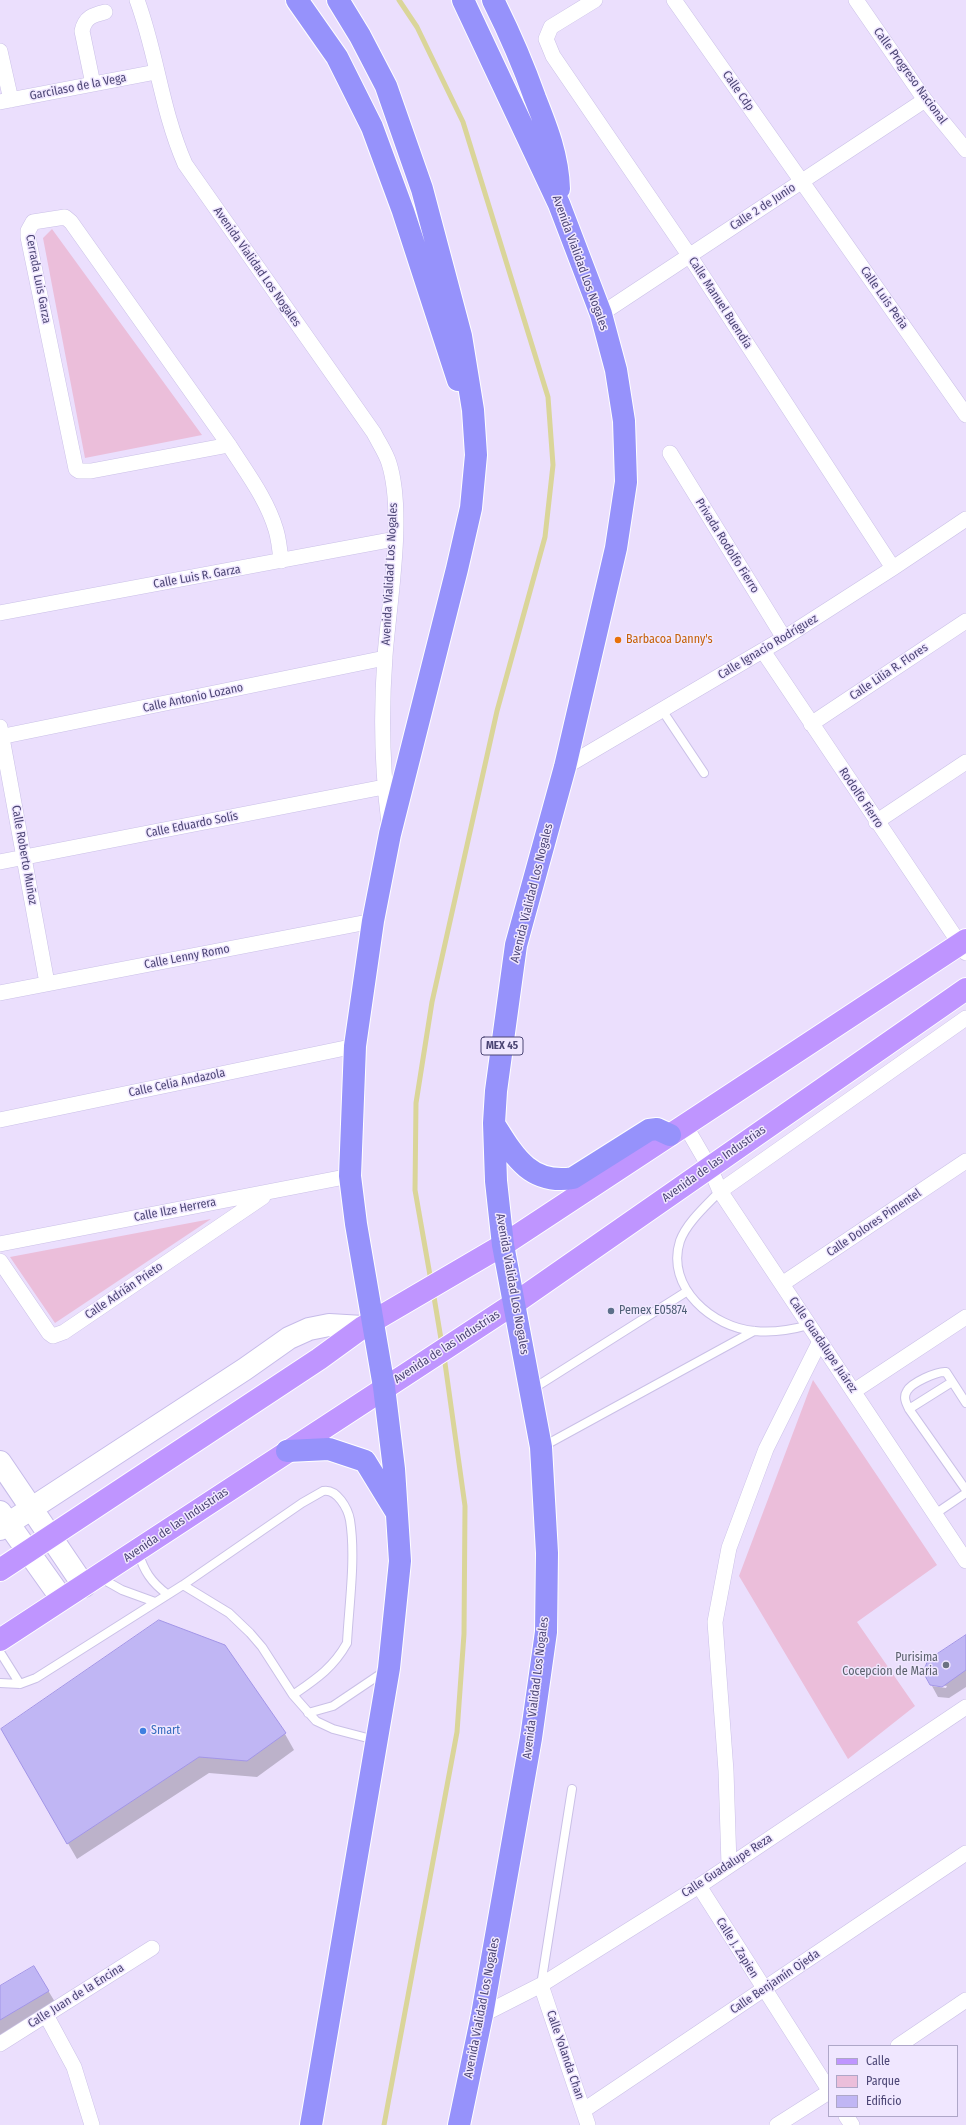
<!DOCTYPE html>
<html>
<head>
<meta charset="utf-8">
<style>
	body { margin:0 }
	#map { position:relative; width:966px; height:2125px; overflow:hidden; background:#ebdffd; font-family:"Fira Sans Condensed",sans-serif }
	canvas { display:block }
	.legend { position:absolute; left:828px; top:2045px; width:130px; height:72px; box-sizing:border-box; background:#f0e7ff; border:1px solid #aea7c8; margin:0; padding:5px 7px; list-style:none; font-size:12px; color:#4c4675 }
	.legend li { display:flex; align-items:center; gap:8px; height:20px }
	.legend b { width:20px; border:1px solid #aea7c8 }
</style>
</head>
<body>
<div id="map">
<canvas width="966" height="2125"></canvas>
<ul class="legend">
<li><b style="height:5px;background:#bf95ff"></b>Calle</li>
<li><b style="height:11px;background:#ebbeda"></b>Parque</li>
<li><b style="height:11px;background:#c0b6f4"></b>Edificio</li>
</ul>
</div>
<script>
const c = document.querySelector('canvas').getContext('2d');
c.lineJoin = 'round';
function fill(path, color) { c.fillStyle = color; c.fill(path, 'evenodd'); }
function stroke(path, color, width, dash) { c.strokeStyle = color; c.lineWidth = width; c.lineCap = dash ? 'butt' : 'round'; c.setLineDash(dash || []); c.stroke(path); }
function label(font, color, halo, rows, align = 'center') {
  c.font = font + ' "Fira Sans Condensed",sans-serif'; c.lineWidth = 3; c.setLineDash([]); c.textBaseline = 'middle'; c.strokeStyle = halo; c.fillStyle = color; for (const [text, x, y, turn = 0] of rows) {
    c.save(); c.translate(x, y); c.rotate((+turn || 0) * Math.PI / 180); c.textAlign = isNaN(turn) ? turn : align; if (halo) c.strokeText(text, 0, 0); c.fillText(text, 0, 0); c.restore();
  }
}
const green = new Path2D(`
	M52,229L202,435L85,458L43,238Z
	M211,1219L55,1323L10,1257Z
	M813,1380L937,1565L857,1622L915,1706L848,1759L739,1576Z`);
const shadow = new Path2D(`
	M966,1636V1687L949,1698L938,1697L932,1686L946,1688L947,1686L931,1684Z
	M2,1729L285,1734L294,1750L257,1777L209,1773L77,1859Z
	M34,1967L58,2007L0,2042V1987Z`);
const stream = new Path2D(`
	M399,0L417,27L463,122L548,397L553,465L545,537L497,711L432,1002L416,1103L415,1190L431,1281
	M433,1291L442,1345
	M384,2125L457,1732L464,1634L465,1506L444,1356`);
const building = new Path2D(`
	M159,1620L225,1645L286,1733L247,1761L199,1757L67,1844L1,1729Z
	M966,1635V1670L942,1687L930,1685L923,1672L928,1660Z
	M34,1966L49,1991L0,2020V1986Z`);
const lane = new Path2D(`
	M662,710L704,773
	M720,1191C707,1205 687,1222 680,1241C665,1287 713,1328 755,1331C775,1333 791,1330 809,1325
	M531,1390L686,1292
	M966,1403L946,1372C937,1371 911,1383 907,1391C903,1397 906,1403 909,1409L966,1490
	M909,1409L952,1382
	M542,1447L754,1331
	M935,1514L966,1493
	M138,1552C144,1571 151,1582 167,1594
	M99,1577L122,1590L155,1602
	M183,1585L302,1503L323,1491C337,1488 348,1509 350,1520C356,1558 349,1604 347,1643C333,1668 316,1679 293,1695
	M0,1652L20,1684
	M0,1683L20,1684L36,1678L183,1585L229,1613L250,1633L262,1647L293,1695L316,1721L333,1729L375,1740
	M308,1713L333,1706L385,1671
	M541,1985L572,1789`);
const street = new Path2D(`
	M137,0C157,54 161,109 185,164L374,433C379,443 386,453 389,463C405,514 389,602 385,656C381,711 382,769 389,823
	M595,0L551,27L546,39L553,56L689,255L893,568
	M674,0L966,415
	M856,0L925,100L966,150
	M0,51L11,100
	M93,84L82,31C85,17 93,15 105,12
	M0,102L156,72
	M601,314L925,100
	M229,445L91,471H79L76,469L28,237V231L33,222L65,217L71,222L229,445C246,472 267,499 276,530C279,540 280,551 281,561
	M670,453L784,638
	M0,613L395,539
	M763,651L966,953
	M811,724L966,621
	M0,727L47,983
	M0,737L385,658
	M565,767L784,638L893,568L966,519
	M876,822L966,762
	M0,862L384,787
	M0,993L373,921
	M0,1120L355,1046
	M685,1125L710,1168L720,1191L966,1561
	M720,1191L966,1018
	M0,1244L350,1176
	M0,1261L49,1333L53,1336L64,1332L263,1197
	M782,1284L966,1161
	M854,1391L966,1317
	M729,1865L726,1771L715,1622L729,1548L766,1449L820,1341
	M699,1886L829,2090
	M541,1985L588,2125
	M46,2015L74,2067L92,2125
	M482,2015L541,1985L699,1886L966,1707
	M0,2044L152,1948
	M898,2046L966,2000
	M584,2110L966,1853
	M846,2116L852,2125
	M777,2125L829,2092`);
const secondary = new Path2D(`
	M0,1462L84,1586
	M0,1512L62,1599
	M0,1529L245,1369L289,1338L309,1329L329,1325L363,1327`);
const primary = new Path2D(`
	M0,1570L319,1359L363,1327L503,1245L966,940
	M0,1640L515,1303L966,989`);
const highway = new Path2D(`
	M297,0L337,57L372,127L403,211L458,380
	M493,0C509,32 523,64 535,98C547,128 558,156 559,189
	M494,1124C514,1156 530,1185 573,1178L649,1130L657,1129L670,1135
	M287,1451L329,1449L365,1461L395,1510
	M311,2125L389,1668L400,1561L394,1469L384,1387L356,1224L350,1176L355,1046L373,921L390,834L457,569L471,508L476,455L473,410L461,336L422,189L386,86L360,36L338,0
	M459,2125L482,2015L531,1738L546,1632L547,1553L541,1447L503,1245L496,1181L494,1123L496,1091L516,945L565,767L616,548L626,482L624,421L616,370L601,314L559,204L463,0`);
const markers = [
	[618,640,4,"#e8710a"],
	[611,1311,4,"#5c6f8a"],
	[946,1665,4,"#6b7280"],
	[143,1731,4,"#3f7fe0"]
];
const shields = [
	[502,1046,42]
];
const shieldNames = [
	["MEX 45",502,1046]
];
const streetNames = [
	["Calle Progreso Nacional",910,76,54],
	["Garcilaso de la Vega",78,87,-11],
	["Calle Cdp",738,91,55],
	["Calle 2 de Junio",763,207,-33],
	["Avenida Vialidad Los Nogales",580,263,70],
	["Avenida Vialidad Los Nogales",257,267,55],
	["Cerrada Luis Garza",38,279,79],
	["Calle Luis Peña",884,298,55],
	["Calle Manuel Buendía",720,303,57],
	["Privada Rodolfo Fierro",727,546,58],
	["Avenida Vialidad Los Nogales",390,574,-87],
	["Calle Luis R. Garza",197,577,-10],
	["Calle Ignacio Rodríguez",768,647,-31],
	["Calle Lilia R. Flores",889,672,-34],
	["Calle Antonio Lozano",193,698,-12],
	["Rodolfo Fierro",861,798,56],
	["Calle Eduardo Solís",192,825,-11],
	["Calle Roberto Muñoz",24,855,80],
	["Avenida Vialidad Los Nogales",532,893,-76],
	["Calle Lenny Romo",187,957,-11],
	["Calle Celia Andazola",177,1083,-12],
	["Avenida de las Industrias",714,1164,-35],
	["Calle Ilze Herrera",175,1210,-11],
	["Calle Dolores Pimentel",874,1223,-34],
	["Avenida Vialidad Los Nogales",512,1284,80],
	["Calle Adrián Prieto",124,1291,-34],
	["Calle Guadalupe Juárez",823,1345,56],
	["Avenida de las Industrias",447,1347,-33],
	["Avenida de las Industrias",176,1525,-34],
	["Avenida Vialidad Los Nogales",536,1688,-83],
	["Calle Guadalupe Reza",727,1866,-33],
	["Calle J. Zapien",737,1948,58],
	["Calle Benjamín Ojeda",775,1982,-34],
	["Calle Juan de la Encina",76,1996,-32],
	["Avenida Vialidad Los Nogales",482,2008,-79],
	["Calle Yolanda Chan",565,2055,71]
];
const foodNames = [
	["Barbacoa Danny's",626,640]
];
const serviceNames = [
	["Pemex E05874",619,1311]
];
const worshipNames = [
	["Purisima",938,1658],
	["Cocepcion de Maria",938,1672]
];
const shopNames = [
	["Smart",151,1731]
];
fill(green, '#ebbeda');
fill(shadow, '#0003');
stroke(stream, '#dad599', 5);
fill(building, '#c0b6f4');
stroke(building, '#a295e7', 1);
stroke(lane, '#cac0e7', 10);
stroke(street, '#cac0e7', 16);
stroke(secondary, '#c6bbe9', 24);
stroke(primary, '#fff', 24);
stroke(highway, '#fff', 24);
stroke(lane, '#fff', 8);
stroke(street, '#fff', 15);
stroke(secondary, '#fff', 22);
stroke(primary, '#bf95ff', 22);
stroke(highway, '#9692fb', 22);
for (const [x, y, r, color] of markers) { const dot = new Path2D(); dot.arc(x, y, r, 0, 2 * Math.PI); c.fillStyle = color; c.fill(dot); stroke(dot, '#f0e7ff', 1.5); }
for (const [x, y, w] of shields) { const box = new Path2D(); box.roundRect(x - w / 2, y - 9, w, 18, 3); c.fillStyle = '#f0e7ff'; c.fill(box); stroke(box, '#4c4675', 1); }
label('bold 11px', '#4c4675', null, shieldNames);
label('12px', '#4c4675', '#f0e7ff', streetNames);
label('12px', '#c56008', '#f0e7ff', foodNames, 'left');
label('12px', '#4e5e75', '#f0e7ff', serviceNames, 'left');
label('12px', '#5b616d', '#f0e7ff', worshipNames, 'right');
label('12px', '#366cbe', '#f0e7ff', shopNames, 'left');
</script>
</body>
</html>
